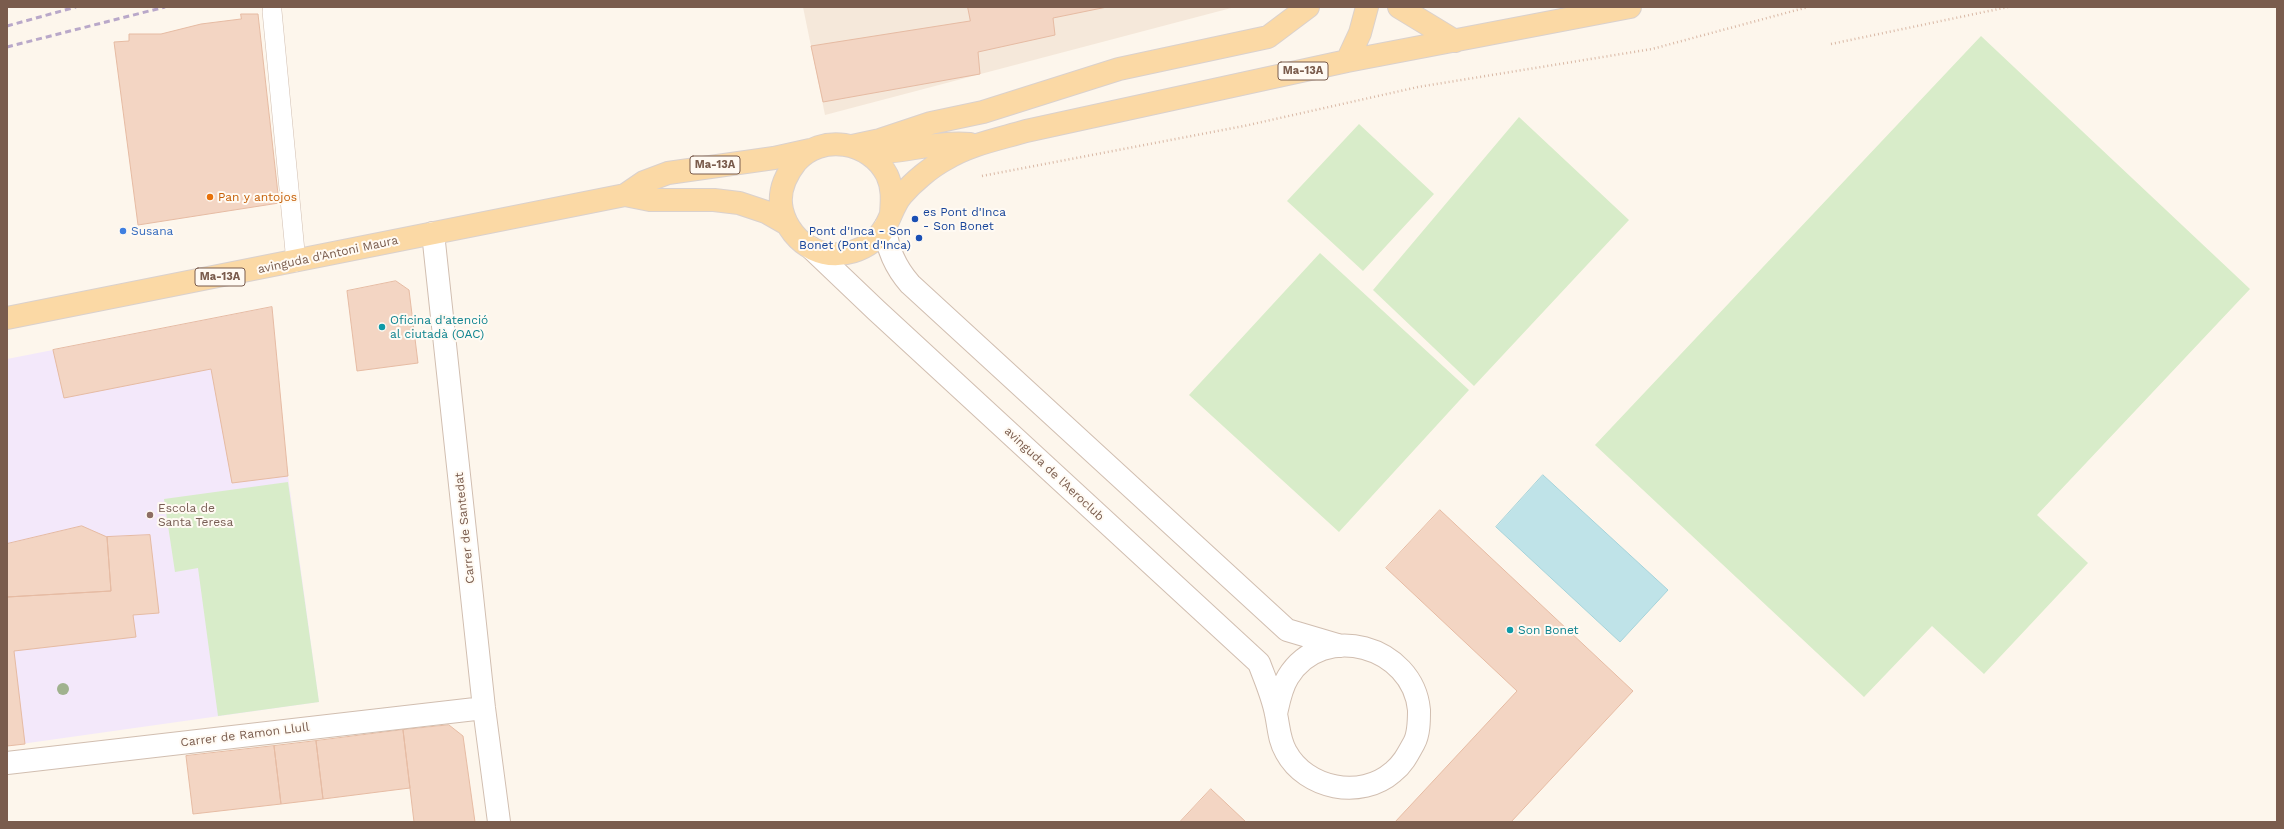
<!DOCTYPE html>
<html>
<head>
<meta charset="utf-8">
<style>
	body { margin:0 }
	#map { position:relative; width:2284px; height:829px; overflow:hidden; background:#fdf6ec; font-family:"Work Sans",sans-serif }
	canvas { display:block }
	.frame { position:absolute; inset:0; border:8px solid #7a5c4d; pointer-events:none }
</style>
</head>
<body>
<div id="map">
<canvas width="2284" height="829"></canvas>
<div class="frame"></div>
</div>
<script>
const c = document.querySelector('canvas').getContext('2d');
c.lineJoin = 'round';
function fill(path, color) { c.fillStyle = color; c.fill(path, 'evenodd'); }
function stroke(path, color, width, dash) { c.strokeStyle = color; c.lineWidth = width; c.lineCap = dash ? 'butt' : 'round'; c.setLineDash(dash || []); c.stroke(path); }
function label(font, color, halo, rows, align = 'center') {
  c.font = font + ' "Work Sans",sans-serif'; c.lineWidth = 4; c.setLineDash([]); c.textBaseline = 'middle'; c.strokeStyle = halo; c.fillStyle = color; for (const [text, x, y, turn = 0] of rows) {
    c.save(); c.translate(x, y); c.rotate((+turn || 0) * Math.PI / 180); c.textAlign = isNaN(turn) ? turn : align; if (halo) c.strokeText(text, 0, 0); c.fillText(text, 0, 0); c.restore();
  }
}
const residential = new Path2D(`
	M803,7H1235L825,115Z`);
const education = new Path2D(`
	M272,307L288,476L319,702L7,746V359Z`);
const green = new Path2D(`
	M1981,36L2250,289L2037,515L2088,563L1984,674L1932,626L1864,697L1595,445Z
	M1519,117L1629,220L1474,386L1373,290Z
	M1359,124L1434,194L1363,271L1287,201Z
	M1320,253L1469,390L1339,532L1189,395Z
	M288,482L319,702L218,716L198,568L175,572L164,499Z`);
const water = new Path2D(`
	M1543,475L1668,590L1620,642L1496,527Z`);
const building = new Path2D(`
	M968,7H1107L1053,18L1055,35L978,52L980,74L823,102L811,46L970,21Z
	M241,14H258L279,203L138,225L114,42L129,41V34H161L201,24L241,19Z
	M396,281L409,290L418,363L357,371L347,291Z
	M272,307L288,476L232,483L211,369L64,398L53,350Z
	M1440,510L1633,691L1511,822H1395L1517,691L1386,568Z
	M82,526L107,537L111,591L7,597V544Z
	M150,535L159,613L133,615L136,637L14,651L25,744L7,746V597L111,591L107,537Z
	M449,725L463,736L475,822H414L403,730Z
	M403,730L410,788L323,799L316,741Z
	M316,741L323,799L281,804L274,746Z
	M274,746L281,804L193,814L186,756Z
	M1211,789L1246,822H1180Z`);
const path = new Path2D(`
	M1831,44L2008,7
	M982,176L1244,126L1418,87L1652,49L1808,7`);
const service = new Path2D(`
	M272,11L296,262`);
const minor = new Path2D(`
	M885,227C887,248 896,268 910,284L1287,630L1341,646
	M433,233L484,708L499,822
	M811,248L876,310L1259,663C1265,679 1273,697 1276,714C1279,728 1279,740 1286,752C1306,789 1361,800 1393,772C1403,764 1408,754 1414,743C1419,734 1419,721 1419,710C1413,646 1323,620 1288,677C1281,688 1279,700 1276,714
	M7,763L484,708`);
const primary = new Path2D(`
	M1399,7L1455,41
	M1347,61L1360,33L1367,7
	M852,146L880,140L931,123L983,112L1119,69L1268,37L1308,7
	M868,153C902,153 936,141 970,144
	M625,195L650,200H714L739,203L766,212L787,224
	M891,214C892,200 893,188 887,175C870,141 821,133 796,162C785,176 778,193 782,210C786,227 798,242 813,249C838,261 871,251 885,227C891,217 894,204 902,195C913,182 931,167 946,159C971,144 999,139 1026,131L1347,61L1630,7
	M7,318L625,195L644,182L668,173L774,158L810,150`);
const rail = new Path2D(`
	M7,26L76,7
	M7,47L165,7`);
const trees = [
	[63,689]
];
const markers = [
	[210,197,4,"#e8710a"],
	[915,219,4,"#1a4fb4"],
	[123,231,4,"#3f7fe0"],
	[919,238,4,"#1a4fb4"],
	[382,327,4,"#0f9aa8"],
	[150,515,4,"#8d6e63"],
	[1510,630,4,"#0f9aa8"]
];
const shields = [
	[1303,71,50],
	[715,165,50],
	[220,277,50]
];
const shieldNames = [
	["Ma-13A",1303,71],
	["Ma-13A",715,165],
	["Ma-13A",220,277]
];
const foodNames = [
	["Pan y antojos",218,197]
];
const transitNames = [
	["es Pont d'Inca",923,212],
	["- Son Bonet",923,226],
	["Pont d'Inca - Son",911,231,"right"],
	["Bonet (Pont d'Inca)",911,245,"right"]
];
const shopNames = [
	["Susana",131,231]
];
const streetNames = [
	["avinguda d'Antoni Maura",328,255,-12],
	["avinguda de l'Aeroclub",1054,474,43],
	["Carrer de Santedat",465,528,-96],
	["Carrer de Ramon Llull",245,735,-7]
];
const cultureNames = [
	["Oficina d'atenció",390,320],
	["al ciutadà (OAC)",390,334],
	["Son Bonet",1518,630]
];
const educationNames = [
	["Escola de",158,508],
	["Santa Teresa",158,522]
];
fill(residential, '#f5e8da');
fill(education, '#f3e8fa');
fill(green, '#d8ecc9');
fill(water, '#bfe3e8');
stroke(water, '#a5d3da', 1);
fill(building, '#f3d5c3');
stroke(building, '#e6bba3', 1);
stroke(service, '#d1beb0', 20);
stroke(minor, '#d1beb0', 24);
stroke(primary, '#dad1cd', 24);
stroke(path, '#d9b8a5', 2.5, [1, 3]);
stroke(service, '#fff', 19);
stroke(minor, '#fff', 22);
stroke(primary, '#fbd9a5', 22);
stroke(rail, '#b9a8c9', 3, [6, 4]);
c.fillStyle = '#a0b28e';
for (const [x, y] of trees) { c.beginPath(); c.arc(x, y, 6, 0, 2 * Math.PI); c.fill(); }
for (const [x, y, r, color] of markers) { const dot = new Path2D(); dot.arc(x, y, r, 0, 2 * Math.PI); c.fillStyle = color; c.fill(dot); stroke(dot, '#fffaf3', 1.5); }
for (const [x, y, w] of shields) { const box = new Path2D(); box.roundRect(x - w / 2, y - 9, w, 18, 3); c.fillStyle = '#fffaf3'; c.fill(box); stroke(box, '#7a5c4d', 1); }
label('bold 11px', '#7a5c4d', null, shieldNames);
label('12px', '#c56008', '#fffaf3', foodNames, 'left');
label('12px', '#164399', '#fffaf3', transitNames, 'left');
label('12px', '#366cbe', '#fffaf3', shopNames, 'left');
label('12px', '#7a5c4d', '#fffaf3', streetNames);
label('12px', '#0d838f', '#fffaf3', cultureNames, 'left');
label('12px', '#785e54', '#fffaf3', educationNames, 'left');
</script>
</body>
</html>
